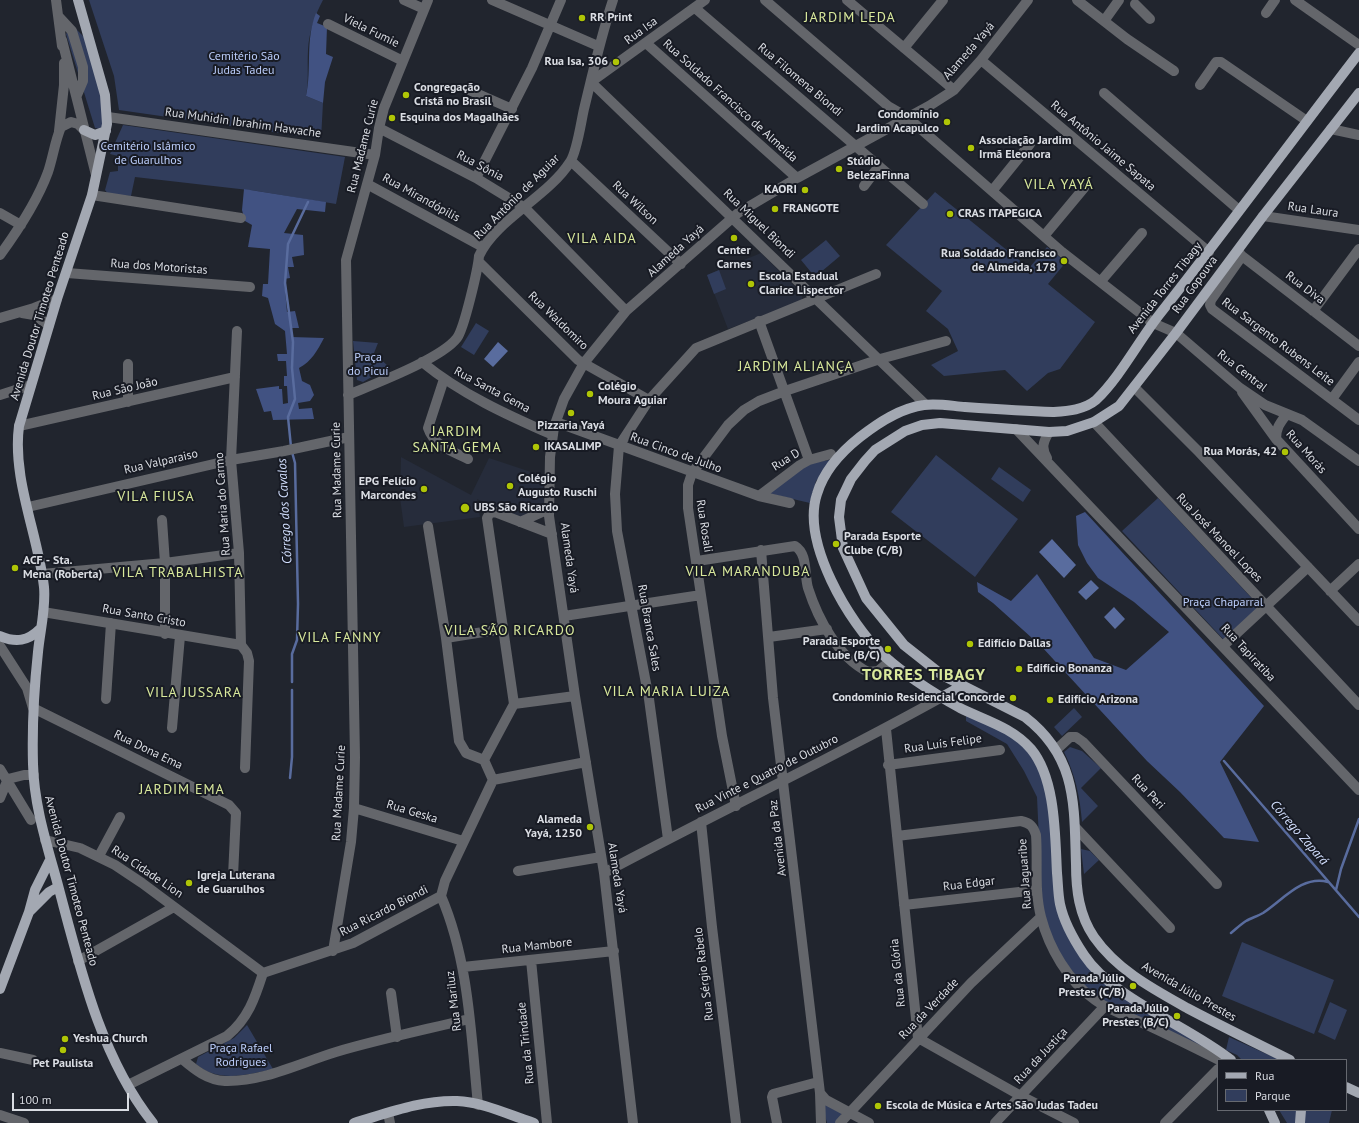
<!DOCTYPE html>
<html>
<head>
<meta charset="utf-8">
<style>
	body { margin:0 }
	#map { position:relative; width:1359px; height:1123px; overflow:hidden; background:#21252e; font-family:"PT Sans",sans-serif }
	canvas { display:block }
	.legend { position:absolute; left:1217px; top:1059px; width:130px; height:52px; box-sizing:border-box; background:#181b24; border:1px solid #666970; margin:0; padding:5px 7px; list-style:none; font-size:12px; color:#dadde3 }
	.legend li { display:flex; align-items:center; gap:8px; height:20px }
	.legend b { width:20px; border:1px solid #666970 }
	.scale { position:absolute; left:12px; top:1093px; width:117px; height:18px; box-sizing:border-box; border:2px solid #dadde3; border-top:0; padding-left:5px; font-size:12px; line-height:14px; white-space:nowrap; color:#dadde3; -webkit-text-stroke:3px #181b24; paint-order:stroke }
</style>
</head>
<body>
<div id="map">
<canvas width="1359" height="1123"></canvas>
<ul class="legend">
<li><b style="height:5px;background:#a3a8b2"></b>Rua</li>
<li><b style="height:11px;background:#313d5c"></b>Parque</li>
</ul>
<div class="scale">100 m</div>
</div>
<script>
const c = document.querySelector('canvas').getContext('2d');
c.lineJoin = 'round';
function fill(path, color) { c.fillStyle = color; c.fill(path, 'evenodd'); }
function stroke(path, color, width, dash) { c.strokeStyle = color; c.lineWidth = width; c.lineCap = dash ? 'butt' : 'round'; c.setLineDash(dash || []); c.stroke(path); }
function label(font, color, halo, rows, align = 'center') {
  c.font = font + ' "PT Sans",sans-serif'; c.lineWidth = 4; c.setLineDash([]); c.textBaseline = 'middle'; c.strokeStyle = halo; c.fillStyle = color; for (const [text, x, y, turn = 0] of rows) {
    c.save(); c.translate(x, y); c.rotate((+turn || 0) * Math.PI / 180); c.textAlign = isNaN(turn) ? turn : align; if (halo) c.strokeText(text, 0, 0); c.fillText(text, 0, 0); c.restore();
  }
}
const built = new Path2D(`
	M761,253L802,294V301L728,329L707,275Z
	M401,457L471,495L489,458L543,476L544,508L520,519L477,499L480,517L404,527L400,498Z`);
const green = new Path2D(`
	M89,0H323C315,15 309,32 308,50C307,65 309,80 306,96L323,103L321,139L119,110L114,76Z
	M70,28L76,29L84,37L102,98L103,125L100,129L95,128L66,34Z
	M123,125L345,157L336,204L257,191L135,177L131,196L108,194L105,190L110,172L118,171V156L110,154Z
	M935,192L1029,268L1047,247L1066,262L1048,284L1095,322L1060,369L1048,373L1027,391L1005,370L944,376L931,365L958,351L948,329L926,311L942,291L886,245Z
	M826,240L840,256L815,277L801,260Z
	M719,270L726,289L714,294L707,275Z
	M476,323L489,331L474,355L461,347Z
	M353,341L378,343L374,353L389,367L363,382L357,380Z
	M936,455L1018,519L975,577L891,512Z
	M835,459L816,481L810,503L767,493L806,464Z
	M999,467L1031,490L1023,502L991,479Z
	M1158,498L1260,607L1224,640L1122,531Z
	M1074,708L1082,717L1062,736L1054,727Z
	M966,712L1001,728L1031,751L1046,782L1058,903L1085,959L1209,1050L1099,999L1080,981L1058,953L1047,928L1042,904L1037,797L1024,771L1007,744L966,721Z
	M1070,747L1082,751L1101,768L1081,788L1098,806L1082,822C1080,797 1075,774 1064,752Z
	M1081,849L1090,851L1099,860L1084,874Z
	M1242,942L1334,980L1314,1034L1222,996Z
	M1330,1002L1347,1010L1335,1040L1318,1032Z
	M247,1025L273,1069C247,1075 218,1083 196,1064L198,1057L234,1038Z
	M1229,1037L1280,1060H1242L1237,1055L1226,1050Z
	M822,1104H825L842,1113L837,1123H827Z
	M1279,1110H1332L1329,1123H1287Z`);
const forest = new Path2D(`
	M316,13L320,16L317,23L327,27L326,54L333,57L325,82L323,103L306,96C312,69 305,40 316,13Z
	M244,189L326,202L325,212L297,209L284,233L303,235L304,255L292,257L294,267H288L290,278L284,279L287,312L295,311L299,328H291V337L324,338C317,351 312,361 299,368L302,381L310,385L314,395L310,401L298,403L299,409L312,408L314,419L273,420L271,411L264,412L256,389L279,386V389H282L283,404L288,403L287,386H284V376H287L286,361H278L277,354H287L285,331L275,324L268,298L262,296L263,284H268L270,249L248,247L252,225L245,221L242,210Z
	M1085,512L1264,706L1220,762L1259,842L1224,838L1180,792L1147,761L1042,647L993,603L978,592L977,582L1011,601L1037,574L1094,658L1126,670L1169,632L1134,602L1098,578L1087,563L1078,545L1076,516Z`);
const water = new Path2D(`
	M498,342L508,351L493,367L484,359Z
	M1052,539L1076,565L1064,578L1039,552Z
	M1091,580L1099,588L1086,600L1078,592Z
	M1114,607L1125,619L1115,629L1104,617Z`);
const stream = new Path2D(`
	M291,447L288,417L295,399L292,368L293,342L285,283L288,244L308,202
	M292,682V654L297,640L298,604L295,463L292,452
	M1224,761L1359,917
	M290,778L292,757V690
	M1336,890L1341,869L1359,819
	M1231,933C1236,929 1241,924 1246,921C1251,918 1258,916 1263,913C1283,900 1302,875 1328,882`);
const minor = new Path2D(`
	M56,0L62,46
	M404,0L424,9
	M492,0L598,46
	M705,0L591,82L925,404
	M765,0L888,106L907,117L1062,252L1153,323L1176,333L1240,388L1265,405L1302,420L1359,461
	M847,0L954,90
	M1077,0L1127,39L1174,71
	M1295,0L1359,45
	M1135,4L1150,19
	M695,8L923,204
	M1266,13L1275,0
	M59,17L72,31L83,67V81L77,95
	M1104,21L1119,0
	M328,24L403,61
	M62,40L96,175
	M646,43L797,178
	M904,48L943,0
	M981,60L1209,252
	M1200,85L1216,62H1221L1307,121
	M469,90L512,109
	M1104,93L1239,210
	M108,117L375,155
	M379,128L476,178L525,208L626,311
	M1331,129L1359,135
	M59,131L64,85V63
	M571,161L681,264
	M476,178L532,68L561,0
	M367,184L483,247
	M864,186L879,166
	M992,191L1030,144
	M92,195L241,218
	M0,213L21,225
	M1263,216L1359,230
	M1044,236L1084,188
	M1238,251L1242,256L1359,346
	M0,255C19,229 37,202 48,172C53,157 55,141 61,127L71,122L78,124L84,130
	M1242,256L1211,300L1210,305L1212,309L1359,420
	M479,262L578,360L649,400
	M67,273L250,287
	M1101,281L1142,233
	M1313,311L1359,249
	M22,313L34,315L49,325
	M0,318L34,308L57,299
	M759,321L809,460
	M237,331L231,460L239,553L241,645L247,653L249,661L245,768
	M422,362C461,394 507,415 553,435
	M128,364V402
	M444,379L428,428C434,446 452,451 468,459
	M1135,388L1199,452L1359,621
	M1242,392L1276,439L1359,529
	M0,395L31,385
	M348,395C374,384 441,359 457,338C464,329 478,269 479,256C495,220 548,197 570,162C577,152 581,122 584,109C593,72 601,36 613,0
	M1332,399L1359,362
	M556,422L759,496L790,503
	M1094,422L1359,705
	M19,426L235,377
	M1016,429L1359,790
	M1276,439C1276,428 1280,423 1286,415
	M1047,458C1041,448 1043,442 1049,432
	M759,496L800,465L809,460L831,454
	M28,507L231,460L284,451L349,437
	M162,520L165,563V634
	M520,522L549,509
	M428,526L446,638L459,741L466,753L484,760L493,780
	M761,550L773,698L820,1093L821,1123
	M697,561L795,546C808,554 804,574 808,588C818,619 838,657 868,672L878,671L890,661
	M42,574L165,563L239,553
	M1330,591L1359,564
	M43,612L241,645
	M564,616L701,595
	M769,637L827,629
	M446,638L502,629
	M0,646L27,688L33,708L229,805L236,813L233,876
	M1223,646L1308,567
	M106,699L111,623
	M514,704L575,696
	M172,728L180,636
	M886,729L918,1038
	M1057,749L1070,737H1076L1083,742L1217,884
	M484,760L514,704L487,518L490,513L495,512L552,534
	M888,765L1000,750
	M0,769L31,820
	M8,779L24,775H34
	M493,780L586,762
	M0,798L8,779
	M736,806L722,736L688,508V485L692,473L728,425L744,410L759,401L785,391L880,359L946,341
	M354,808L463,841
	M701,822L712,927L736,1123
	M1075,827L1170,928
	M897,836L1021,821C1030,823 1033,826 1036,835C1038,862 1034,890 1041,917C1049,948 1068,981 1095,1000C1110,1011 1130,1017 1147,1025C1171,1036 1195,1048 1219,1060
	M668,839L649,699L617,531L615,494L619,446L649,400L696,348L876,274
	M45,840L80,848L115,865L142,883L263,973
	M99,856L120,817
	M518,871L601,857
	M604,873C716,813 831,759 942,697
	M441,896C469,961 471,1035 478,1105
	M904,905L1037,890
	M333,951L351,842L354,808L355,757L346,260L375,155L379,128L384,108L428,0
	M531,960L547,1123
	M78,961L174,907
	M463,967L614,951
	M263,973L353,943L441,896L445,881L493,780
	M391,993L397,1037
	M918,1038L1021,1096L1074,1123
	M0,1053L33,1060
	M182,1059C195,1070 207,1080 225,1081C263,1082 300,1063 336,1052C380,1039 424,1030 469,1019
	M128,1085L227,1036C248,1019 255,998 263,973
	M820,1093L826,1100L869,1123
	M388,1113L390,1123
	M0,1115L24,1123
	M633,1123L604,873L575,696L549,516L550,457L554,427L564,399L584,363L626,311L738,213L797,178L929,106L954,90L981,60L1028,0
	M777,1123L772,1097L773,1094L818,1082
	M840,1123L971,983L1041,917
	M995,1123L1105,1006
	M1165,1123L1218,1069`);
const major = new Path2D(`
	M78,0L105,95L107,124L92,195L57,299L19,426C12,479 38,534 44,587C46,608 40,631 38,652C34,689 32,727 33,764C34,807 48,848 59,889C80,968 101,1058 153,1123
	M84,130L95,135L106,131
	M0,636C16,643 28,641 40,629
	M942,697L962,686
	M29,912L49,892L58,887
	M0,989L29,912L35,890L50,860
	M1231,1060C1189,1026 1113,999 1084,955C1074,940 1064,923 1060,904C1058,894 1058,883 1057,873C1055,836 1056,779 1031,749C1012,727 984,720 960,708C935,694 904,674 883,655C849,623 801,542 817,494C824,470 841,452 860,437C878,423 900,408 924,405C937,403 952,406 965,407C994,409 1024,411 1053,412C1067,411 1084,410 1096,400C1120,377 1138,342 1159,315C1227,229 1292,140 1359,53
	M1290,1060C1256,1043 1221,1026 1187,1008C1153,989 1117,970 1094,937C1079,915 1076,890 1076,864C1074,804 1077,757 1025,717L942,675L904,645L866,598L843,548L839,517L841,500L851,479L865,461L875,450L905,431L922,425L940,423L1049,432L1067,431L1094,422L1119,406L1176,333L1263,216L1359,93
	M1346,1087L1359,1093
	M1269,1110L1275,1123
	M354,1123C388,1113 421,1100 457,1101C483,1102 509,1115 534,1123
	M1300,1123L1301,1110`);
const markers = [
	[582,18,4,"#afc506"],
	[616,62,4,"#afc506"],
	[406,95,4,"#afc506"],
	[392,118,4,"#afc506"],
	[947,122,4,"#afc506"],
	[971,148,4,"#afc506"],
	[839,169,4,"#afc506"],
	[805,190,4,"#afc506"],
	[775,209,4,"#afc506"],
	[950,214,4,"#afc506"],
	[734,238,4,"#afc506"],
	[1064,261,4,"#afc506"],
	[751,284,4,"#afc506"],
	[590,394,4,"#afc506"],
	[571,413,4,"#afc506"],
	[536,447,4,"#afc506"],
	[1285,452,4,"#afc506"],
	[510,486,4,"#afc506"],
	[424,489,4,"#afc506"],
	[465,508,5,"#afc506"],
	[836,544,4,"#afc506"],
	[15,568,4,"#afc506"],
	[970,644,4,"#afc506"],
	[888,649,4,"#afc506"],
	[1019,669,4,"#afc506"],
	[1013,698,4,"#afc506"],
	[1050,700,4,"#afc506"],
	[590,827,4,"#afc506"],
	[189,883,4,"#afc506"],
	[1133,986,4,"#afc506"],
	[1177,1016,4,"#afc506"],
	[65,1039,4,"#afc506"],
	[63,1050,4,"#afc506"],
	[878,1106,4,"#afc506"]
];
const poiNames = [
	["RR Print",590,18],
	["Rua Isa, 306",608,62,"right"],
	["Congregação",414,88],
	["Cristã no Brasil",414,102],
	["Condomínio",939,115,"right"],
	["Jardim Acapulco",939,129,"right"],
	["Esquina dos Magalhães",400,118],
	["Associação Jardim",979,141],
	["Irmã Eleonora",979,155],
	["Stúdio",847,162],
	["BelezaFinna",847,176],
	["KAORI",797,190,"right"],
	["FRANGOTE",783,209],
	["CRAS ITAPEGICA",958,214],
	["Center",734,251,"center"],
	["Carnes",734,265,"center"],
	["Rua Soldado Francisco",1056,254,"right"],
	["de Almeida, 178",1056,268,"right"],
	["Escola Estadual",759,277],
	["Clarice Lispector",759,291],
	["Colégio",598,387],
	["Moura Aguiar",598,401],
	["Pizzaria Yayá",571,426,"center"],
	["IKASALIMP",544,447],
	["Rua Morás, 42",1277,452,"right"],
	["Colégio",518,479],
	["Augusto Ruschi",518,493],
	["EPG Felício",416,482,"right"],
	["Marcondes",416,496,"right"],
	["UBS São Ricardo",474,508],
	["Parada Esporte",844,537],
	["Clube (C/B)",844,551],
	["ACF - Sta.",23,561],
	["Mena (Roberta)",23,575],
	["Parada Esporte",880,642,"right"],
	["Clube (B/C)",880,656,"right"],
	["Edifício Dallas",978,644],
	["Edifício Bonanza",1027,669],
	["Condomínio Residencial Concorde",1005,698,"right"],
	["Edifício Arizona",1058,700],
	["Alameda",582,820,"right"],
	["Yayá, 1250",582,834,"right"],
	["Igreja Luterana",197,876],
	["de Guarulhos",197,890],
	["Parada Júlio",1125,979,"right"],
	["Prestes (C/B)",1125,993,"right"],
	["Parada Júlio",1169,1009,"right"],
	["Prestes (B/C)",1169,1023,"right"],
	["Yeshua Church",73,1039],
	["Pet Paulista",63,1064,"center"],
	["Escola de Música e Artes São Judas Tadeu",886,1106]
];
const streetNames = [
	["Viela Fumie",371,31,26],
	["Rua Isa",641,31,-36],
	["Alameda Yayá",969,51,-49],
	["Rua Filomena Biondi",800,80,40],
	["Rua Soldado Francisco de Almeida",730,101,42],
	["Rua Muhidin Ibrahim Hawache",243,123,8],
	["Rua Madame Curie",363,146,-76],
	["Rua Antônio Jaime Sapata",1103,146,40],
	["Rua Sônia",480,166,28],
	["Rua Antônio de Aguiar",517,197,-45],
	["Rua Mirandópilis",421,198,29],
	["Rua Wilson",635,203,43],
	["Rua Laura",1313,210,8],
	["Rua Miguel Biondi",759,224,44],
	["Alameda Yayá",676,251,-42],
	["Rua dos Motoristas",159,267,4],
	["Rua Gopouva",1195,285,-54],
	["Avenida Torres Tibagy",1165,288,-52],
	["Rua Diva",1305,288,37],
	["Avenida Doutor Timoteo Penteado",40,316,-73],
	["Rua Waldomiro",558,321,44],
	["Rua Sargento Rubens Leite",1278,342,37],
	["Rua Central",1242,371,38],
	["Rua São João",125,389,-13],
	["Rua Santa Gema",492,390,28],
	["Rua Morás",1306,452,48],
	["Rua Cinco de Julho",676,453,20],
	["Rua D",786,460,-32],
	["Rua Valparaiso",161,462,-13],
	["Rua Madame Curie",337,470,-91],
	["Rua Maria do Carmo",223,504,-94],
	["Rua Rosali",704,526,81],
	["Rua José Manoel Lopes",1219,538,46],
	["Alameda Yayá",569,558,82],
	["Rua Santo Cristo",144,616,10],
	["Rua Branca Sales",649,628,80],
	["Rua Tapiratiba",1248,653,47],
	["Rua Luís Felipe",943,744,-8],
	["Rua Dona Ema",148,750,26],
	["Rua Vinte e Quatro de Outubro",767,774,-27],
	["Rua Peri",1148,792,47],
	["Rua Madame Curie",339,793,-87],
	["Rua Geska",412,812,17],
	["Avenida da Paz",778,838,-97],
	["Rua Cidade Lion",147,872,34],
	["Rua Jaguaribe",1025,874,-94],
	["Alameda Yayá",617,878,81],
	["Avenida Doutor Timoteo Penteado",71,881,75],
	["Rua Edgar",969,884,-7],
	["Rua Ricardo Biondi",384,911,-27],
	["Rua Mambore",537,946,-6],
	["Rua da Glória",898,973,-96],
	["Rua Sérgio Rabelo",704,974,-97],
	["Avenida Júlio Prestes",1189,992,30],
	["Rua Mariluz",454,1001,-97],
	["Rua da Verdade",929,1009,-46],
	["Rua da Trindade",526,1043,-96],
	["Rua da Justiça",1041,1056,-47]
];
const parkNames = [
	["Cemitério São",244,57],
	["Judas Tadeu",244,71],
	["Cemitério Islâmico",148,147],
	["de Guarulhos",148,161],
	["Praça",368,358],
	["do Picuí",368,372],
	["Praça Chaparral",1223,603],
	["Praça Rafael",241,1049],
	["Rodrigues",241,1063]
];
const waterNames = [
	["Córrego dos Cavalos",285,511,-93],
	["Córrego Zapará",1299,833,49]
];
const quarterNames = [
	["JARDIM LEDA",850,18],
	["VILA YAYÁ",1059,185],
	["VILA AIDA",602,239],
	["JARDIM ALIANÇA",796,367],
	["JARDIM",457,432],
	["SANTA GEMA",457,448],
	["VILA FIUSA",156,497],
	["VILA MARANDUBA",748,572],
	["VILA TRABALHISTA",178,573],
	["VILA SÃO RICARDO",510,631],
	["VILA FANNY",340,638],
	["VILA MARIA LUIZA",667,692],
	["VILA JUSSARA",194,693],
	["JARDIM EMA",182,790]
];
const districtNames = [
	["TORRES TIBAGY",924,675]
];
fill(built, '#262c3b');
fill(green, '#313d5c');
fill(forest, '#415282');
fill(water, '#596c9e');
stroke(stream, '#596c9e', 2.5);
stroke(minor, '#64666b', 10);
stroke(major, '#a3a8b2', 10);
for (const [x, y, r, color] of markers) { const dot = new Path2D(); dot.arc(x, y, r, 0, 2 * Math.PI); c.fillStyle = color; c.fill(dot); stroke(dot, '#181b24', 1.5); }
label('bold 12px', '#dadde3', '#181b24', poiNames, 'left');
label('12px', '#dadde3', '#181b24', streetNames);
label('12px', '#bccefc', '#181b24', parkNames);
label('italic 13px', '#d2dffe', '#181b24', waterNames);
c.letterSpacing = '1px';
label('14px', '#d9e99c', '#181b24', quarterNames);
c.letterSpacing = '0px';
c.letterSpacing = '1px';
label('bold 16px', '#d9e99c', '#181b24', districtNames);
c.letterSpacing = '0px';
</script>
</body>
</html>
